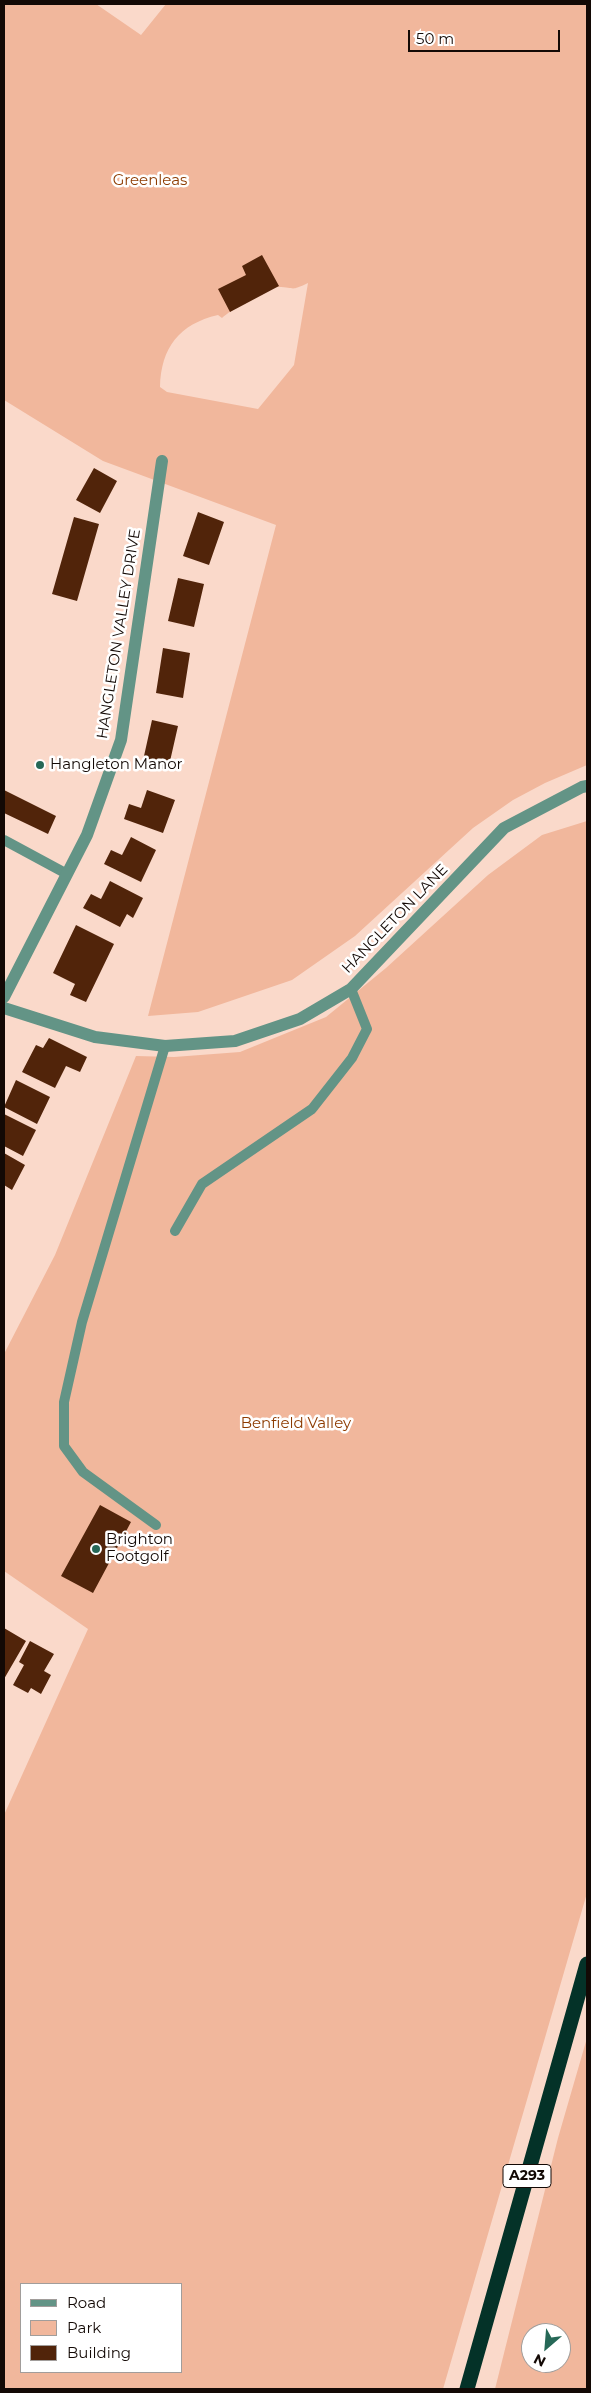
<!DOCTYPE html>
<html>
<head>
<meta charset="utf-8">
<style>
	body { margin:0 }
	#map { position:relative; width:591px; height:2393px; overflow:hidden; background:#fad9ca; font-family:Montserrat,sans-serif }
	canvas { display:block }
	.frame { position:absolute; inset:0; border:5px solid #130905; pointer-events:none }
	.legend { position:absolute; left:20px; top:2283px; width:162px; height:90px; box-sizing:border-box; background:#fff; border:1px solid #a19d9b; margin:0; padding:6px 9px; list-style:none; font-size:15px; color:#130905 }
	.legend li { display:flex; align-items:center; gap:10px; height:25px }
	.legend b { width:25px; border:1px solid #a19d9b }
	.north { position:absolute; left:521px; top:2323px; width:50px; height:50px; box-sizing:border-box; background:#fff; border:1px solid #a19d9b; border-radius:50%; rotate:207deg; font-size:14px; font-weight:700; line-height:20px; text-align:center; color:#130905 }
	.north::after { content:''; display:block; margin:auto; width:18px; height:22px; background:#266857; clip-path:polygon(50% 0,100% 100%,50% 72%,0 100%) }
	.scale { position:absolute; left:408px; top:30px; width:152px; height:22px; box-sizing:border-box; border:2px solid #130905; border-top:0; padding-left:6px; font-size:15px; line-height:18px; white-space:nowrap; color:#130905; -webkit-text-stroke:4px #fff; paint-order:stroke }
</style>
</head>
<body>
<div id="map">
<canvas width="591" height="2393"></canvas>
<div class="frame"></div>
<ul class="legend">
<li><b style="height:6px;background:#639486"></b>Road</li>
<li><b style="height:14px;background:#f1b79c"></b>Park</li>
<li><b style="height:14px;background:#51240a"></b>Building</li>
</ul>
<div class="north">N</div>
<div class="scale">50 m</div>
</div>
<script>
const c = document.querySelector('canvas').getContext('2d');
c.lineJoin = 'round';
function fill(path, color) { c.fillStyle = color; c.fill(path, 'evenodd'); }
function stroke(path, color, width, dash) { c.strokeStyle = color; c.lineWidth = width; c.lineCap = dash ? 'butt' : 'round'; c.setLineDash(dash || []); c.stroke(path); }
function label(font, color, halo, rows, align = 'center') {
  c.font = font + ' Montserrat,sans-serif'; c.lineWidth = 5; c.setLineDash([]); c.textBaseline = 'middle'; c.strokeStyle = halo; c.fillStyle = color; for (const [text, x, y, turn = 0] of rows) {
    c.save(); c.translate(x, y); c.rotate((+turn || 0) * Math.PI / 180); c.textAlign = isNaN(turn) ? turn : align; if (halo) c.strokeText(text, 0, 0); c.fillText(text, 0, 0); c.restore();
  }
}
const green = new Path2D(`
	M4,4H96L141,35L166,4H587V765L545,783L513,800L473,828L355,936L292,980L198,1012L148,1016L276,525L103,461L4,400ZM308,283L294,365L258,409L167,392L160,387C161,348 179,324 218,315L222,318C229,311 269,287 278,287C296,287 289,292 308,283Z
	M587,821V1893L443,2389H4V1815L88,1629L4,1571V1354L55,1255L136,1056L174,1057L240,1052L326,1017L386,968L488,875L542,835ZM21,2284H181V2372H21Z
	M587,2038V2389H495L558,2138ZM531,2333H561V2363H531Z`);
const building = new Path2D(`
	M262,255L279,286L230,312L218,289L246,275L242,266Z
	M94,468L117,481L100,513L76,500Z
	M198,512L224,522L209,565L183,556Z
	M74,517L99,524L77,601L52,594Z
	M178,578L204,584L194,627L168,621Z
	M163,648L190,653L183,698L156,693Z
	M152,720L178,726L168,770L142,765Z
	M4,790L56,816L48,834L4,813Z
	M147,790L175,800L163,833L124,819L129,804L141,808Z
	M131,837L156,850L141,882L104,864L111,850L122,855Z
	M110,881L143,898L133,918L127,914L120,927L83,908L91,894L101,899Z
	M76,925L114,944L86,1002L70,995L75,984L53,973Z
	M49,1038L87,1057L80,1072L66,1066L55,1088L22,1072L36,1045L43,1048Z
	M16,1080L50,1097L37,1124L4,1107Z
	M4,1114L36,1130L23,1156L4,1146Z
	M4,1153L25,1165L12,1190L4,1185Z
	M100,1505L131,1522L93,1593L61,1576Z
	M4,1628L26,1641L4,1679Z
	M30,1641L54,1654L44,1671L51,1675L41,1694L31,1688L28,1693L13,1685L24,1665L19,1662Z`);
const lane = new Path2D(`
	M4,840L67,874
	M175,1231L202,1184L312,1109L352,1058L367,1029L351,989
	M156,1525L83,1472L64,1446V1402L82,1322L165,1046`);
const street = new Path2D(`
	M4,997L87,835L121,740L162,461
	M4,1008L95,1037L165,1046L235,1041L300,1019L351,989L504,828L582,787L587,786`);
const highway = new Path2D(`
	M467,2389L587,1964`);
const markers = [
	[40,765,5,"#266857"],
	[96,1549,5,"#266857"]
];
const shields = [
	[527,2176,48]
];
const shieldNames = [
	["A293",527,2176]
];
const parkNames = [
	["Greenleas",150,181],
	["Benfield Valley",296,1424]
];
const streetNames = [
	["HANGLETON VALLEY DRIVE",119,634,-81],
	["HANGLETON LANE",395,919,-46]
];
const poiNames = [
	["Hangleton Manor",50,765],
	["Brighton",106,1540],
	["Footgolf",106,1557]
];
fill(green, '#f1b79c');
fill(building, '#51240a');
stroke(lane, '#639486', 10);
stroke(street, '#639486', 12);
stroke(highway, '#043228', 15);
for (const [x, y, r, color] of markers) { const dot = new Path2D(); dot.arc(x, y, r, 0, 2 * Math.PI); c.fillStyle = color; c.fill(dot); stroke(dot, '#fff', 2); }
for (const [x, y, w] of shields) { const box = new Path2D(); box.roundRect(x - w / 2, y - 11.5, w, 23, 4); c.fillStyle = '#fff'; c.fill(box); stroke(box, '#130905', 1); }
label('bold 14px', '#130905', null, shieldNames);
label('15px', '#8d3b01', '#fff', parkNames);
label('15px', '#130905', '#fff', streetNames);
label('15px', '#130905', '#fff', poiNames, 'left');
</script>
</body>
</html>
